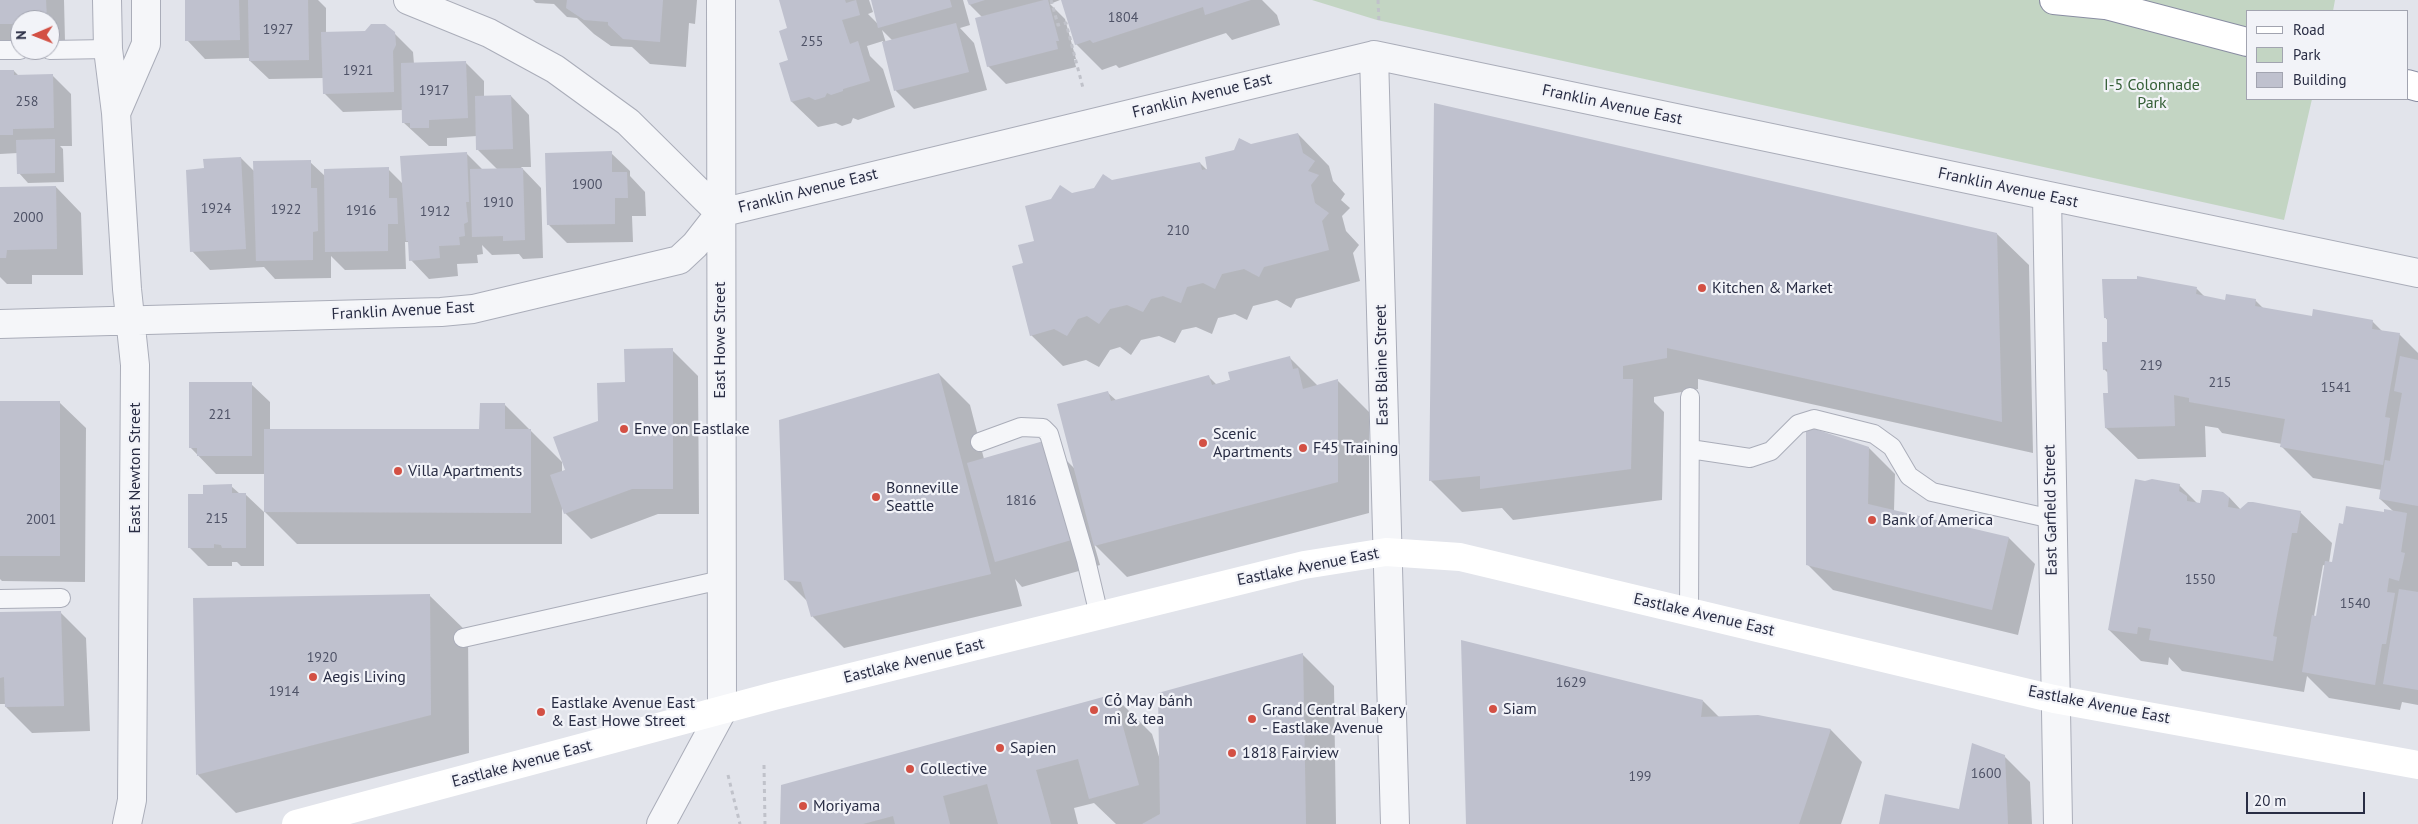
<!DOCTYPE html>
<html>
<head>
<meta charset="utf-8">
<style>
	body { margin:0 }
	#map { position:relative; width:2418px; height:824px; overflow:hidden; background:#e2e4eb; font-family:"PT Sans",sans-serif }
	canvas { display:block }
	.legend { position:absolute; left:2246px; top:10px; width:162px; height:90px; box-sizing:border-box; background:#f2f3f8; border:1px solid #a2a4b0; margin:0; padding:6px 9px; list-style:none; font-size:15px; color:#292d44 }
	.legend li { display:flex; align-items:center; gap:10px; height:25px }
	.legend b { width:25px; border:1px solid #a2a4b0 }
	.north { position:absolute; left:10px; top:10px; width:50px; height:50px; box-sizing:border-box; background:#f2f3f8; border:1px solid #a2a4b0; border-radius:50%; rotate:269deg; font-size:14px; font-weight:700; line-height:20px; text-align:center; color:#292d44 }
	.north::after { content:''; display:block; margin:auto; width:18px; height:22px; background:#d35044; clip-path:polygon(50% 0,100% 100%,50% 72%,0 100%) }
	.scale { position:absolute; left:2246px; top:792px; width:119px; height:22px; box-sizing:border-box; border:2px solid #292d44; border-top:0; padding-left:6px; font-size:15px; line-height:18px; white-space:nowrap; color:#292d44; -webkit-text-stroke:4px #f2f3f8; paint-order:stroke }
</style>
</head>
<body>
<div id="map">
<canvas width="2418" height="824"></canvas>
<ul class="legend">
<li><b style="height:6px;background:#fff"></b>Road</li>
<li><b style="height:14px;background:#c3d5c3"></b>Park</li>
<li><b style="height:14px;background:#bfc1ce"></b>Building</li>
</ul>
<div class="north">N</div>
<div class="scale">20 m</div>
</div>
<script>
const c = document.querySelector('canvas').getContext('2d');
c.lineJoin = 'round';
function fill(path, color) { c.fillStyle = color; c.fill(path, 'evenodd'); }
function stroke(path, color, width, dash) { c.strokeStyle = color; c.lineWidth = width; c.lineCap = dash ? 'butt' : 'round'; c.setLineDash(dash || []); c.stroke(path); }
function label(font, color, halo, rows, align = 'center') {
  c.font = font + ' "PT Sans",sans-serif'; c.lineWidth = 4.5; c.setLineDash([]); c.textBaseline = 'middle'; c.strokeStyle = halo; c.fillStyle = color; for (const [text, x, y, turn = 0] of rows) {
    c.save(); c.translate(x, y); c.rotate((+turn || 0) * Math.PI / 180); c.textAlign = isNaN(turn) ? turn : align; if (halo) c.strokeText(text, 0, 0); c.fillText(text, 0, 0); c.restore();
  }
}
const green = new Path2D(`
	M1312,0H2335L2333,11H2247V99H2312L2284,220L1377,20Z`);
const shadow = new Path2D(`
	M0,0H64L65,41L50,42V20H20V42H0Z
	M186,0H318L326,8V33H394L413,52L414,64L465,62L484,81V97L511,96L529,115L531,167H521L541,188L543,258L523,259L519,254L492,255L482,245L483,254L477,255L478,263L457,264L458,276L429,279L411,260L410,242H405L406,269L345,270L331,256V278L275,279L264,267L210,270L192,251L206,170L241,158L255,172L310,162L325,176L388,169L403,184L466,153L483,170H498L478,150L477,136L447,138V146H429L404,123L403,110L343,112L324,93V78L269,79L250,61V58L205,59L187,40Z
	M533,0H697L695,24L689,23L686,67L650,64L632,47L611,46L594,34L577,18L567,17L554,4L536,3Z
	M780,0H869L873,12L868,14L878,24L872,0H963L970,25L960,28L974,43L987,90L914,109L896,91L883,41L867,46L870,56L883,69L895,107L858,120L853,118L851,123L842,126L836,123L818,127L792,102L789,29ZM882,30L893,41L886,43Z
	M968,0H1060L1050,4L1065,19L1076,59H1074L1076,67L1006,84L988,66L982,17L970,5Z
	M1062,0H1262L1277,15L1280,25L1232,40L1226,33L1119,68L1116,65L1102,70L1076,44Z
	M0,71H14L19,76H53L71,94L72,146H60L63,149L64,182L28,183L19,173L18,153L0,154Z
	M1435,104L1997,234L2029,265L2033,453L1698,379V389L1654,397V402L1664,412L1662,500L1513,520L1502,508L1462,512L1430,480Z
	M1298,134L1329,166L1333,181L1345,194L1341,200L1350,208L1342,216L1346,231L1359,245L1353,253L1360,281L1296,299L1291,308L1277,300L1253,306L1247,320L1235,314L1218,318L1212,334L1196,327L1182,330L1175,343L1159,336L1141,340L1131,355L1120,347L1110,350L1099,367L1086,360L1063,366L1031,335L1024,264L1035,242L1072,194L1094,189L1112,181L1200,163L1207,170L1251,145Z
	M611,153L630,171V176L645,192L646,216H632L633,242L567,243L549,225Z
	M56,187L81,213L83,275H32V284H7L0,277V188Z
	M2197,289L2205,297L2226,301L2255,300L2264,309L2313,318L2372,321L2383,332L2399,334L2418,353V705L2402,702L2400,710L2329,698L2307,676L2304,692L2182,671L2169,657L2168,665L2141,661L2109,630L2179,485L2198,504L2229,497L2241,510L2300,512L2332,543L2329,563L2333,564L2344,525L2393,511L2380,499L2382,490L2313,478L2281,446L2282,444L2222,433L2218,428L2205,426L2206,457L2138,459L2106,428L2110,394L2109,374L2104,369L2109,343L2108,321L2105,317ZM2323,565L2326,566L2317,617L2314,616Z
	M672,350L698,376L699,514H658L591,539L565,513L562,507V544H297L265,512V474H216L190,447L251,384L270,402V430H481L504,404L562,462V472L566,470L626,384Z
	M1289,357L1318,386L1338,381L1369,412V513L1127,577L1094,544L1100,565L1022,587L1015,579L1022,606L844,648L813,617L809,603L785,579L939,374L970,405L984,459L1047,441L1076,470L1107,392L1117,401L1209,377L1217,385Z
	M0,402L60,403L86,428L85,582L2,581L0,579Z
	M1869,448L1895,474L1894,511L2009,538L2035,564L2018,635L1833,590L1807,564Z
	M231,486L240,494H245L264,512V566H241L237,562H232V566H208L190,548L205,495Z
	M429,595L468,633L469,753L236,813L198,775L194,599Z
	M60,612L86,638L90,731L32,733L6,707V704H0V614Z
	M1302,654L1334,686L1336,824H1116L1094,803L1074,808L1078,824H782L1113,695L1152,734L1160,760Z
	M1703,701L1719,717L1758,716L1831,730L1862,762L1841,824H1467Z
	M2004,756L2030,782L2032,824H1880L1960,810Z`);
const building = new Path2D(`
	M0,0H46L47,20H20V24H0Z
	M185,0H239L240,40L185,41Z
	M248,0H308L309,60L249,61Z
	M567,0H663L660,42L623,39L608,25V22L584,20L566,8Z
	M779,0H845L846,3L856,0L860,15L842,20L850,44L858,41L870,81L843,89V91L831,95L827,93L825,97L815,100L809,97L791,102L779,63L788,60L779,31L787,28Z
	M871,0H950L952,7L878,28Z
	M967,0H985L969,5Z
	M1044,0H1048L1059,41H1056L1058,49L987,67L975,18Z
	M1061,0H1251L1205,15L1203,7L1093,43L1090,40L1075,45Z
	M956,23L969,72L894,91L882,42Z
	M371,24H385L395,32L396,45L393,51L394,92L323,94L321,32L365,31Z
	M466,61L468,118L429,120V128H410V123H402L401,63Z
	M0,70H14V75L53,74L54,128L13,129V135H0Z
	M511,95L513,149L476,150L475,96Z
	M1434,103L1997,233L2002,422L1667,348V358L1623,366V379H1633L1631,469L1480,489V476L1429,481Z
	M1298,133L1303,153L1315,161L1308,171L1319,175L1311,185L1315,203L1329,213L1322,221L1329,250L1264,267L1259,277L1244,269L1222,274L1215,289L1203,283L1187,287L1181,303L1163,296L1151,299L1143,312L1127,305L1110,309L1099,324L1087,316L1078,319L1067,336L1054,329L1030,336L1012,266L1023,263L1018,245L1034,241L1025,206L1051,199L1060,185L1072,193L1094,188L1103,174L1112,180L1200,162L1202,170L1207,169L1205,157L1234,150L1239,138L1251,144Z
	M55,139V173L17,174L16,140Z
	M612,151V172H627L628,198H615V224L547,225L545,153Z
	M467,152L469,202H466L468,222L464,224L465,236L459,237L460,245L439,246L440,258L409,261L408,241H406L400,156Z
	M241,157L246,249L190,252L186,170L204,168L203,159Z
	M311,160V188H317L318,231L313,232V260L256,261L253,161Z
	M389,167V198H397L398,224H388V251L325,252L324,169Z
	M523,168L525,240L503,241V236L472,237L470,169Z
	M56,186L57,249L7,250L6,258H0V187Z
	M2137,276L2197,287L2196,294L2225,300L2226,294L2256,299L2255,306L2312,316L2313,309L2373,320L2372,329L2400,333L2385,417L2390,418L2383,465L2280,447L2285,419L2189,402V398L2174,395L2175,426L2105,428L2103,393H2108L2107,369L2103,370L2102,342H2107V318H2104L2102,279H2137Z
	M673,348V489H632L564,514L550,475L565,470L553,437L598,421L597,383L625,382L624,349Z
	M1290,356L1293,369L1298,368L1303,389L1338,379V482L1094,546L1057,404L1108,391L1111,401L1209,375L1212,385L1230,380L1228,372Z
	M2400,356L2418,360V506L2379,499L2385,460L2390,461L2402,393L2394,391Z
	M939,373L991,574L811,617L801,582L784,580L779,420Z
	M189,382H252V456H197V448H189Z
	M0,401H60V556H0Z
	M480,403H505V429H531V513L264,512V429H479Z
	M1806,426L1869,447L1868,504L2009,537L1992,610L1806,565Z
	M1047,440L1075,539L995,562L967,463Z
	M2135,479L2145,481L2152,479L2180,484L2179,491L2187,496V501L2200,503L2202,490H2211L2223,492L2229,497L2228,507L2240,509L2248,502H2253L2301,511L2297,533H2292L2273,636L2277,637L2273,661L2149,640L2151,629L2138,627L2137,634L2108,630Z
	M232,484V493H246V548H222L221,545L214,544V548H188V494H203V485Z
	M2346,506L2384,512V509L2407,513L2401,552L2405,553L2399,581L2389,578L2387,592L2395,593L2386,644H2382L2375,685L2302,672L2312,615L2316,616L2325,561L2332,562L2339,523L2343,524Z
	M2399,589L2418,592V690L2383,684Z
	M430,594L431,715L196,775L193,598Z
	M61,611L64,706L5,707L4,677L0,678V612Z
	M1461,640L1703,700L1701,717L1758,715L1831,729L1799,824H1466Z
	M1303,653L1306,824H1142L1160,814L1158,693Z
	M1114,694L1139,785L1089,799L1078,759L1036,770L1051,824H998L987,784L943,796L950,824H895L893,816L863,824H780L781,785Z
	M1972,743L2005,755L2008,824H1879L1885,794L1959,809Z`);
const path = new Path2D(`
	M1051,0L1058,25L1066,23L1083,88
	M1378,0L1379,22
	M764,765L765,824
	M728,775L740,824`);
const lane = new Path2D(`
	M0,50H20
	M50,50L108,49
	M980,442L1021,427L1043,428L1049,434L1086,560L1099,615
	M1690,449L1750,458L1771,451L1798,424L1814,419L1874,434L1892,447L1909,476L1932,492L2052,519
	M0,599L61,598
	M1689,611L1690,397
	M463,638L721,580`);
const street = new Path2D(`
	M107,0L108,49L116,113L127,289L135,365L132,800L127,824
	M408,0L489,33L555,69L628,122L720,213
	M1374,55L1395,824
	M117,111L146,44V0
	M2047,196L2058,824
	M0,324L441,312L473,309L679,260L695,245L720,213L1374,55L2418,273
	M661,824L722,711L721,0`);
const secondary = new Path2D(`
	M296,824L774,696L1304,565L1386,552L1460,557L2054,699L2418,765`);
const highway = new Path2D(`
	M2054,0L2105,5
	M2087,0L2247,42
	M2407,84L2418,87`);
const markers = [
	[1702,288,5,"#d35044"],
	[624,429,5,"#d35044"],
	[1203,443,5,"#d35044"],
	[1303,448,5,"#d35044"],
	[398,471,5,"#d35044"],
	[876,497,5,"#d35044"],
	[1872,520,5,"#d35044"],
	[313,677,5,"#d35044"],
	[1493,709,5,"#d35044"],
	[1094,710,5,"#d35044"],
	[541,712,5,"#d35044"],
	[1252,719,5,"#d35044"],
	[1000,748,5,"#d35044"],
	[1232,753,5,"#d35044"],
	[910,769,5,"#d35044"],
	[803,806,5,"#d35044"]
];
const numberNames = [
	["1804",1123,18],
	["1927",278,30],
	["255",812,42],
	["1921",358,71],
	["1917",434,91],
	["258",27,102],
	["1900",587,185],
	["1910",498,203],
	["1924",216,209],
	["1922",286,210],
	["1916",361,211],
	["1912",435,212],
	["2000",28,218],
	["210",1178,231],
	["219",2151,366],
	["215",2220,383],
	["1541",2336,388],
	["221",220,415],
	["1816",1021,501],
	["215",217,519],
	["2001",41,520],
	["1550",2200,580],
	["1540",2355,604],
	["1920",322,658],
	["1629",1571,683],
	["1914",284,692],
	["1600",1986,774],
	["199",1640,777]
];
const parkNames = [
	["I-5 Colonnade",2152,85],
	["Park",2152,103]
];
const streetNames = [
	["Franklin Avenue East",1202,96,-14],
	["Franklin Avenue East",1612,105,12],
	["Franklin Avenue East",2008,188,12],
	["Franklin Avenue East",808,191,-14],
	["Franklin Avenue East",403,311,-3],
	["East Howe Street",720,340,-90],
	["East Blaine Street",1382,365,-91],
	["East Newton Street",135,468,-90],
	["East Garfield Street",2051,510,-91],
	["Eastlake Avenue East",1308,567,-11],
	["Eastlake Avenue East",1704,615,13],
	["Eastlake Avenue East",914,661,-14],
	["Eastlake Avenue East",2099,705,11],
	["Eastlake Avenue East",522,764,-15]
];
const poiNames = [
	["Kitchen & Market",1712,288],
	["Enve on Eastlake",634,429],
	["Scenic",1213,434],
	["Apartments",1213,452],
	["F45 Training",1313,448],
	["Villa Apartments",408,471],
	["Bonneville",886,488],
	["Seattle",886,506],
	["Bank of America",1882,520],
	["Aegis Living",323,677],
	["Cỏ May bánh",1104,701],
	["mì & tea",1104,719],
	["Eastlake Avenue East",551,703],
	["& East Howe Street",551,721],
	["Siam",1503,709],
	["Grand Central Bakery",1262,710],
	["- Eastlake Avenue",1262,728],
	["Sapien",1010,748],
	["1818 Fairview",1242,753],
	["Collective",920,769],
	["Moriyama",813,806]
];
fill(green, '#c3d5c3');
fill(shadow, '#0003');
fill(building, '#bfc1ce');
stroke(lane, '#aaadb9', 20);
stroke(street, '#aaadb9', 30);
stroke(highway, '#898da2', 30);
stroke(path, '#c0c2ca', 3, [4, 4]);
stroke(lane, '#f5f6f9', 18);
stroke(street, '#f5f6f9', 28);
stroke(secondary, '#fff', 28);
stroke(highway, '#fff', 28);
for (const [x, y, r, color] of markers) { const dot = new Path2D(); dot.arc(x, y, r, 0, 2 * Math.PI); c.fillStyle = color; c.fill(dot); stroke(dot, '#f2f3f8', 2); }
label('14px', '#4e5266', null, numberNames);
label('16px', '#366038', '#f2f3f8', parkNames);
label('16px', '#292d44', '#f2f3f8', streetNames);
label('16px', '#292d44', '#f2f3f8', poiNames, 'left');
</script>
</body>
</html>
